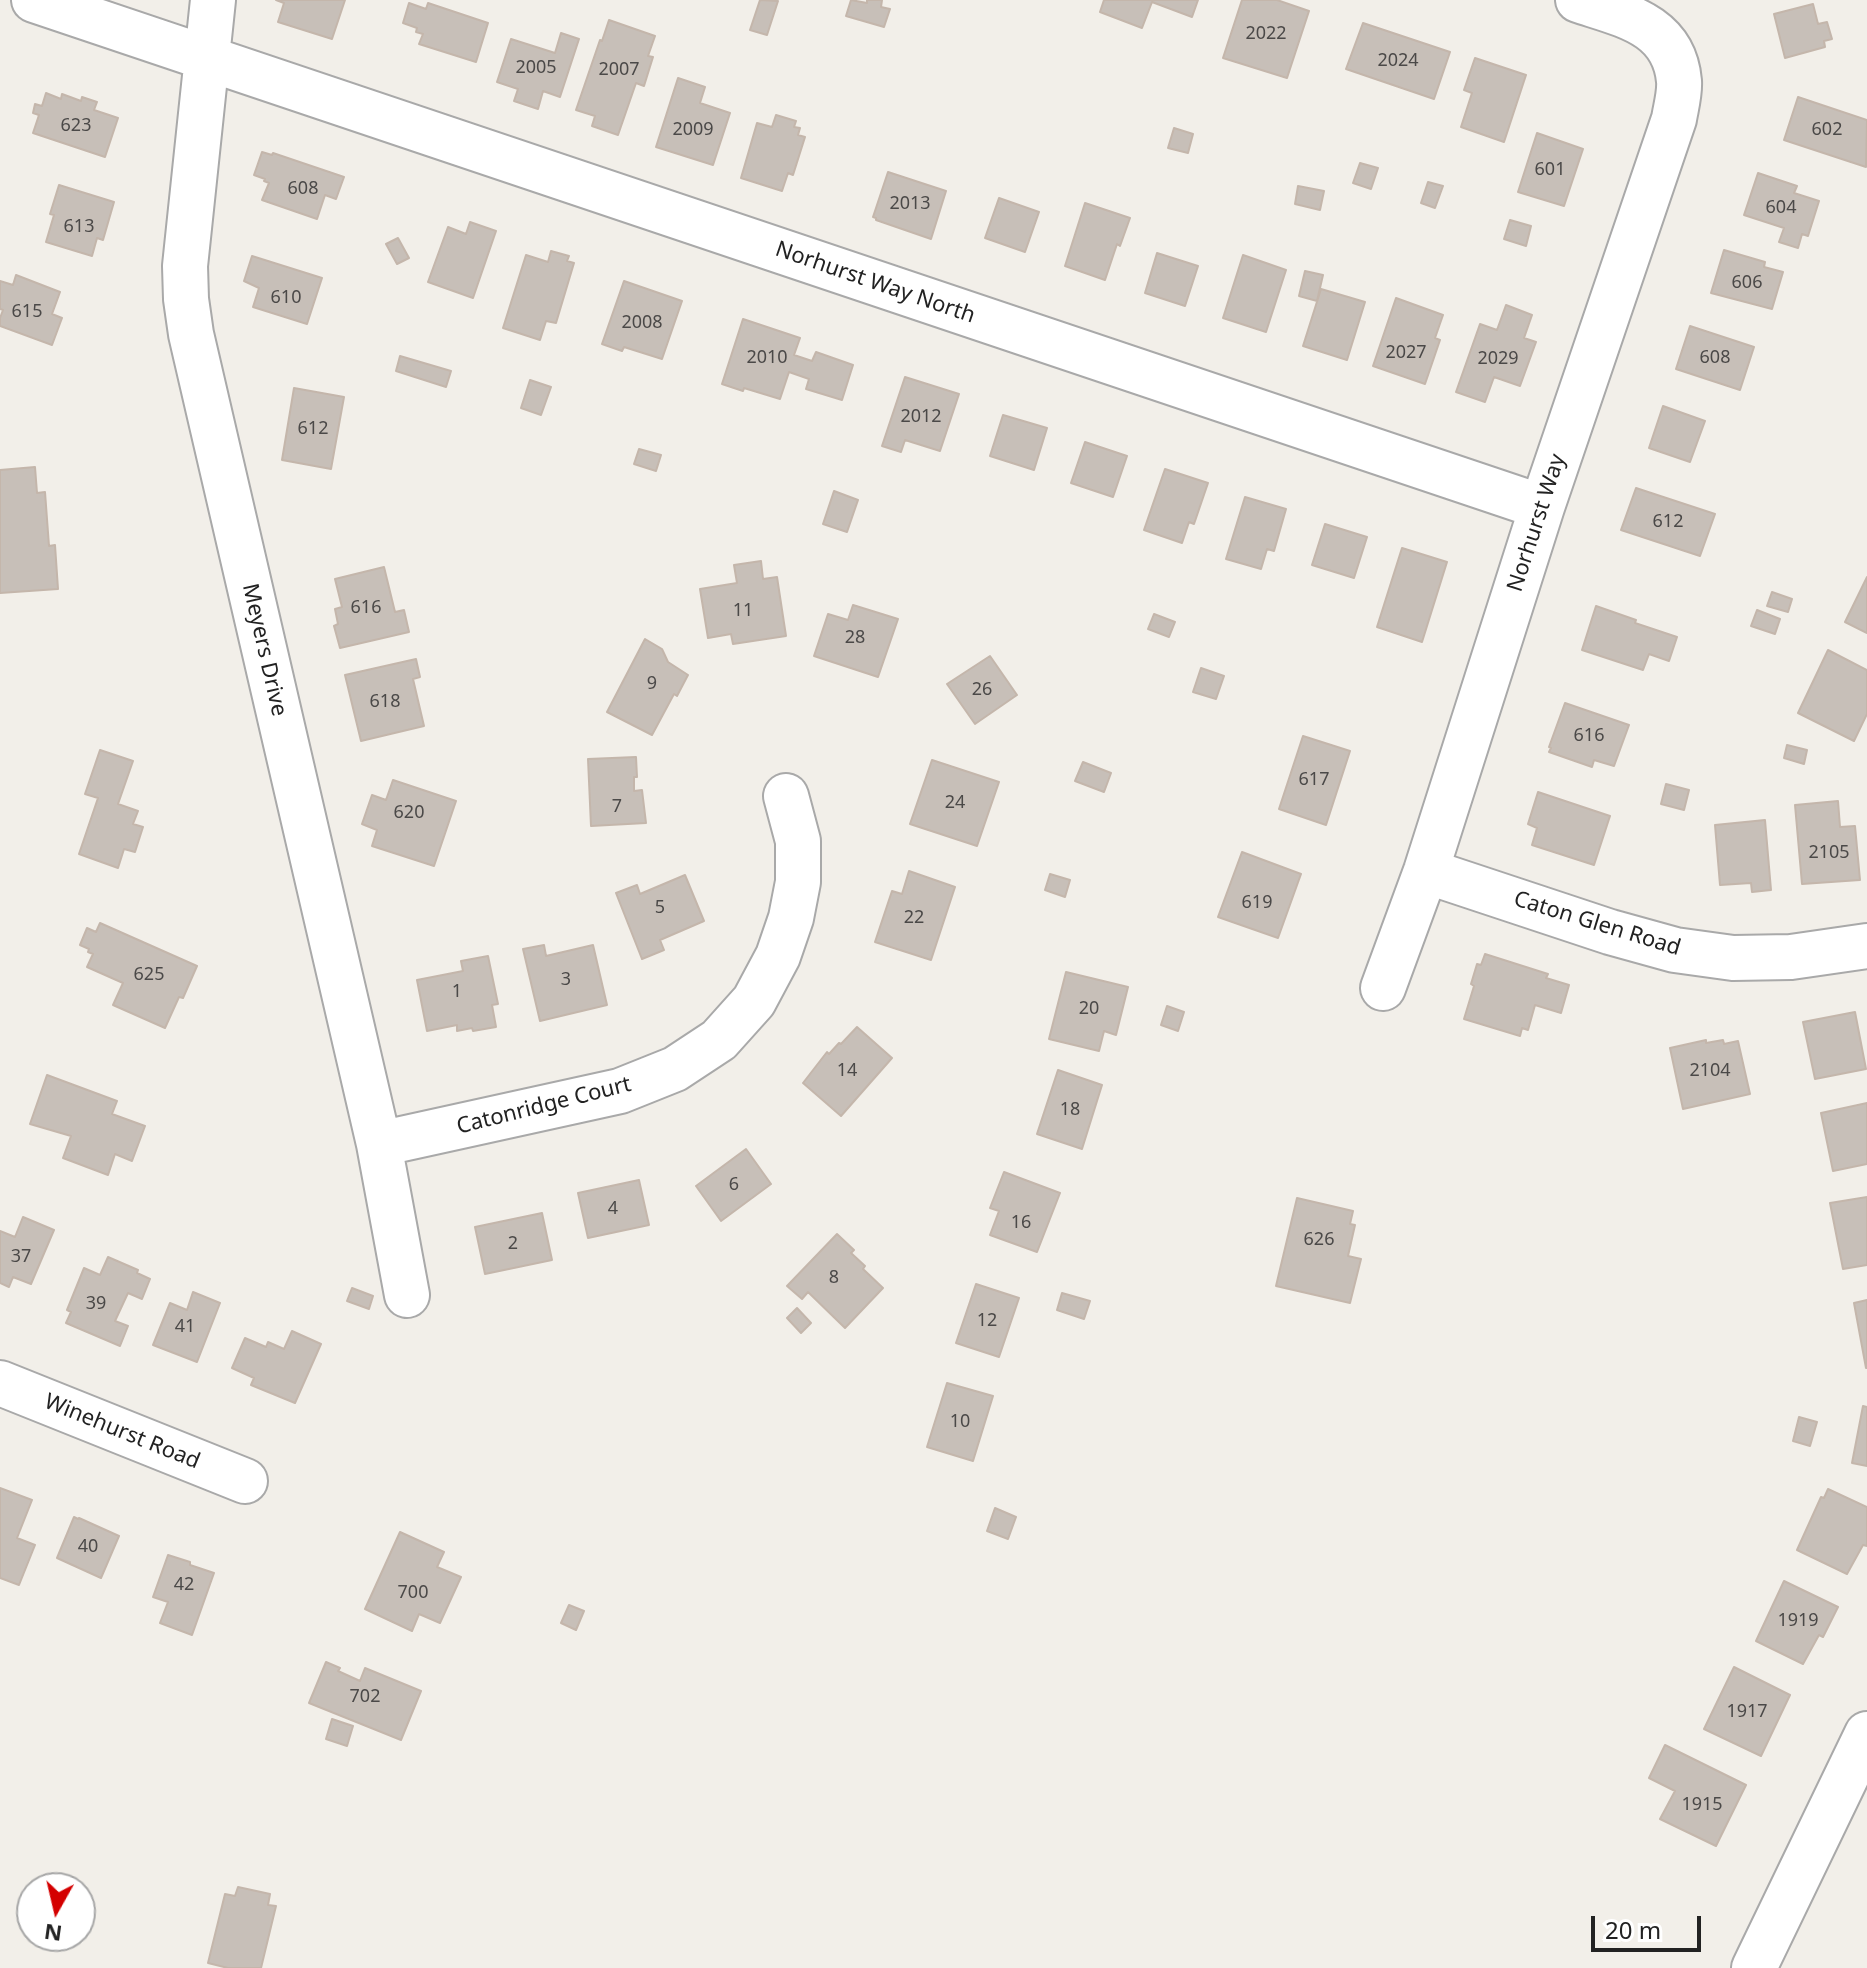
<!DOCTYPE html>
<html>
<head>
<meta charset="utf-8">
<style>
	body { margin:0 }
	#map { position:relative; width:1867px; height:1968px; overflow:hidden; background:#f2efe9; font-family:"Noto Sans",sans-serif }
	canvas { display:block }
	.north { position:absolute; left:16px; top:1872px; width:80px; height:80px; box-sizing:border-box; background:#fff; border:2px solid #a7a7a7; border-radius:50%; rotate:188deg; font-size:22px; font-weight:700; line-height:32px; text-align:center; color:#222 }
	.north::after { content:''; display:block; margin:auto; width:28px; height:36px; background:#d40000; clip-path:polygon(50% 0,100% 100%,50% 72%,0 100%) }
	.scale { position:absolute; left:1591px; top:1916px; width:110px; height:36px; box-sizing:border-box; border:4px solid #222; border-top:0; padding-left:10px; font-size:24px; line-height:28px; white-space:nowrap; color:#222; -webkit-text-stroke:6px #fff; paint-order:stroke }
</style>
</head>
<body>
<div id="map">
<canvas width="1867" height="1968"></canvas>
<div class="north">N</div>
<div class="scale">20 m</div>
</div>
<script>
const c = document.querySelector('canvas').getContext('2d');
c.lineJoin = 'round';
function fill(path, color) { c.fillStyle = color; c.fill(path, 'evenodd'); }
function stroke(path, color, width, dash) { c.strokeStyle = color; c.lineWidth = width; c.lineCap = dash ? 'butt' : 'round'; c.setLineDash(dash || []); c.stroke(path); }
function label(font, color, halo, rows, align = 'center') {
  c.font = font + ' "Noto Sans",sans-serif'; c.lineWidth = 6; c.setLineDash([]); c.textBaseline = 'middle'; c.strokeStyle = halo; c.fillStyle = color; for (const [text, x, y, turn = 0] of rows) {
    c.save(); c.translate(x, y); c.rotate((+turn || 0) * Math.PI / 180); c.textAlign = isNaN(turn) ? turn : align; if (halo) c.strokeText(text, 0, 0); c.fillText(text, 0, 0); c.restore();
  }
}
const building = new Path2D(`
	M276,0H345L332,39L278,22L284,3Z
	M760,0L778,1L767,35L750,30Z
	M851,0L867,3V0H882L881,7L890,9L884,27L846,16Z
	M1104,0H1198L1192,17L1152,2L1142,28L1100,12Z
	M1242,0H1277L1309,11L1287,78L1223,58Z
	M409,3L426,9L428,3L488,23L476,62L419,44L423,34L416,32L417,28L403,23Z
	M1813,4L1818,24L1827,22L1832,39L1824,41L1825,47L1785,58L1774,14Z
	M609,20L655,36L648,56L653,57L644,86L636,83L618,135L592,126L595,116L576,110L600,40L602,41Z
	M1363,23L1450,52L1434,99L1346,69Z
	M561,33L579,39L560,97L543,91L538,109L514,101L518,89L497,82L511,39L555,53Z
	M1475,58L1526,75L1504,142L1461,127L1472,93L1464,90Z
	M678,78L705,87L700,103L730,113L713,165L656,147Z
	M46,93L61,99L62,94L81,101L82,97L97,102L94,110L118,118L105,157L33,133L39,115L33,113L35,104L42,106Z
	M1798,97L1867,120L1866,167L1784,140Z
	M776,115L796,121L794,127L800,128L798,135L805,137L793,175L788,173L782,191L741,178L757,123L772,127Z
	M1174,128L1193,134L1188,153L1168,148Z
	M1537,133L1583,149L1564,206L1518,192Z
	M262,152L272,155L273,153L344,177L336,199L325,195L317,219L262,200L269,183L264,181L265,179L254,175Z
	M1360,163L1378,168L1371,189L1353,183Z
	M888,172L946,191L931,239L876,220V218L873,217Z
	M1758,173L1797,186L1794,193L1819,201L1808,236L1802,234L1798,248L1779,242L1784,228L1744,215Z
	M1428,182L1443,186L1435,208L1421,203Z
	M59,185L114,202L103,240L97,238L92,256L46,242L54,215L50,214Z
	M1298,186L1324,191L1320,210L1295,204Z
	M999,198L1039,212L1025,252L985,238Z
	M1085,203L1130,218L1120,246L1117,244L1105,280L1065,266Z
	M1510,220L1531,226L1526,246L1504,239Z
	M470,222L496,231L473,298L428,282L448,227L466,234Z
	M398,238L409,258L397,264L386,244Z
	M1724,250L1765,262L1764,267L1783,272L1772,309L1711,293Z
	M551,251L569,256L567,261L574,263L556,323L546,321L540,340L503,328L526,255L548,262Z
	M1157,253L1198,266L1185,306L1145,293Z
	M1243,255L1286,270L1266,332L1223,318Z
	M252,256L322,278L307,324L253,307L259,288L244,281Z
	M1305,271L1323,275L1317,301L1299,296Z
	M16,275L60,292L52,314L62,318L52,345L0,326V318L3,310L0,309V281L13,285Z
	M624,281L682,301L662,359L624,347L622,351L602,344Z
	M1321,289L1365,302L1347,360L1303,346Z
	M1396,298L1443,315L1435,338L1440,340L1425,384L1373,366Z
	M1506,305L1532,315L1524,338L1536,342L1520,386L1494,377L1485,402L1456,392L1480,324L1497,330Z
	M743,319L800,338L794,355L812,361L816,352L853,365L842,400L806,389L809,379L789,372L780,399L744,388L743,391L722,384Z
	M1690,326L1754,347L1740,390L1676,369Z
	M400,356L451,371L446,387L396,371Z
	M905,377L959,394L940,451L905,440L901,452L882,446Z
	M530,380L551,387L541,415L521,408Z
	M294,388L344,397L331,469L282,460Z
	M1663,406L1705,421L1690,462L1649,448Z
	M1003,415L1047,428L1034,470L990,456Z
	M1085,442L1127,456L1113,497L1071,483Z
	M639,449L661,455L656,471L634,464Z
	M35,467L37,493L45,492L49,546L55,545L58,589L0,593V470Z
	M1165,469L1208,483L1194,524L1189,522L1182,543L1144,530Z
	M1636,488L1715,514L1700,556L1621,530Z
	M834,491L858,500L847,532L823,524Z
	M1245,497L1286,509L1274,551L1267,549L1261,569L1226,559Z
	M1325,524L1367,537L1354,578L1312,565Z
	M1402,548L1447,562L1422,642L1377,627Z
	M761,561L763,579L777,577L786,636L733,644L731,634L708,638L700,589L737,583L734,565Z
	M384,567L395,612L404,610L409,632L340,648L334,626L338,624L335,609L342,607L335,579Z
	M1867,577V633L1845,622Z
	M1772,592L1792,599L1788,612L1767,606Z
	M853,605L898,619L878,677L814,656L828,614L848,620Z
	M1596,606L1636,620L1635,623L1677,637L1669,661L1649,654L1643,670L1582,650Z
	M1757,610L1780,619L1775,634L1751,626Z
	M1154,614L1175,622L1169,637L1148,629Z
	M645,639L662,649L668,662L688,675L677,696L674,694L652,735L607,712Z
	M1828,650L1867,670V714L1854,741L1798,713Z
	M990,656L1017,695L975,724L947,684Z
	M416,659L420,677L413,679L424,726L361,741L345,675Z
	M1201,668L1224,676L1216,699L1193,692Z
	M1565,703L1629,725L1614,766L1594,760L1592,767L1549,752L1551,748L1549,747Z
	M1303,736L1350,751L1326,825L1279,809Z
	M1787,745L1807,750L1804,764L1784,758Z
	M100,750L133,761L118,804L138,811L133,824L143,827L135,852L124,849L118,868L79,854L98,798L85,794Z
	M636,757L637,777H634V791L642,790L646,823L591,826L588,759Z
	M932,760L999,782L977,846L910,824Z
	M1083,762L1111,773L1104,792L1075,781Z
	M393,780L456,801L434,866L372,846L377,830L362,824L372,795L386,800Z
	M1666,784L1689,790L1684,810L1661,804Z
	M1538,792L1610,816L1594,865L1532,845L1537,828L1528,824Z
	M1838,801L1840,827L1855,826L1860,880L1802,884L1795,805Z
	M1765,820L1771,890L1752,892L1751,883L1720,885L1715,825Z
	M1242,852L1301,874L1278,938L1218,917Z
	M909,871L955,887L931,960L875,942L892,891L902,894Z
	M1050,874L1070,880L1065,897L1045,890Z
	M685,875L704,921L660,940L664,950L642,959L616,893L637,885L640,894Z
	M100,923L197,966L183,998L179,997L165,1028L113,1005L123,983L87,967L93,954L88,952L89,949L80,945L87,928L96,932Z
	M544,945L546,956L593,945L607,1005L540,1021L523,949Z
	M1485,954L1548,974L1546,978L1569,985L1561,1013L1535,1005L1528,1030L1522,1028L1520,1036L1464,1019L1474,986L1471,984L1477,964L1481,965Z
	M488,956L498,1004L492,1005L496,1027L473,1031L472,1028L457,1031V1025L427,1031L417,980L463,971L461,961Z
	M1066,972L1128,987L1116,1035L1104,1031L1099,1051L1049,1039Z
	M1167,1006L1184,1012L1178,1031L1161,1025Z
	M1855,1012L1866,1069L1815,1079L1803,1022Z
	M857,1027L892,1058L841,1116L803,1083L827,1052L829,1054L839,1043L841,1044Z
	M1706,1040V1043L1723,1040L1724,1044L1738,1041L1750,1094L1683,1109L1670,1048Z
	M1058,1070L1102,1085L1082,1149L1037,1134Z
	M47,1075L117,1101L112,1114L145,1126L132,1161L115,1154L108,1175L63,1158L71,1136L30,1124Z
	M1867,1103V1164L1833,1171L1821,1113Z
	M746,1149L771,1184L721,1221L696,1186Z
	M1004,1172L1060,1193L1037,1252L990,1235L999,1211L990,1208Z
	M639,1180L649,1225L588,1238L578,1193Z
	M1867,1197V1265L1843,1269L1830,1203Z
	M1297,1198L1353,1211L1350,1224L1355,1225L1348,1256L1361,1259L1350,1303L1276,1286Z
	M542,1213L552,1260L485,1274L475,1227Z
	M23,1217L54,1230L31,1284L13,1277L9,1287L0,1283V1231L15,1237Z
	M837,1234L854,1250L851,1253L865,1266L863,1269L883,1288L845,1328L808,1292L802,1299L787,1286Z
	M108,1257L138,1270L137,1273L150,1279L142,1299L128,1293L115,1321L128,1326L120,1346L66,1323L71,1312L67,1310L84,1268L100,1275Z
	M976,1284L1019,1298L999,1357L956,1343Z
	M352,1288L373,1296L369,1309L347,1301Z
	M193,1292L220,1303L197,1362L153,1345L170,1303L187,1310Z
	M1062,1293L1090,1301L1084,1319L1057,1310Z
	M1867,1300V1368H1866L1854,1303Z
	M797,1308L811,1323L801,1333L787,1318Z
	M292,1331L321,1344L295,1403L251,1385L254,1378L232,1368L245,1338L266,1347L268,1342L284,1349Z
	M947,1383L993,1396L973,1461L927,1447Z
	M1863,1406L1867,1407V1466L1852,1463Z
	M1799,1417L1817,1422L1810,1446L1793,1441Z
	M0,1488L32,1500L17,1538L35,1545L19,1585L0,1578Z
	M1828,1489L1867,1507V1546L1863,1545L1847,1574L1797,1550L1821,1497L1824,1498Z
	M995,1508L1016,1517L1008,1539L987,1531Z
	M74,1517L78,1519L79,1518L119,1536L101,1578L57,1558Z
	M400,1532L444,1552L437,1567L461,1577L440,1623L419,1614L412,1631L365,1609Z
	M168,1555L190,1562V1565L214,1573L192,1635L160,1623L168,1602L153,1597Z
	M1784,1581L1838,1607L1823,1637L1819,1635L1803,1664L1756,1641Z
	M569,1605L584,1611L576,1630L561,1623Z
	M326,1662L340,1668L338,1671L360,1681L365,1668L421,1691L401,1740L309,1703Z
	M1734,1667L1790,1695L1761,1756L1704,1729Z
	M332,1719L353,1726L347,1746L326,1739Z
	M1665,1745L1746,1785L1716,1846L1660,1819L1675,1791L1649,1778Z
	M238,1887L270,1894L268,1905L276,1906L261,1968H228L208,1963L225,1894L235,1896Z`);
const minor = new Path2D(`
	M34,0L1542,507
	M213,0L185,266L186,299L191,334L379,1144L407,1295
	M1426,871L1610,932L1675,950L1733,958L1791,957L1867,946
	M1383,988L1426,871L1542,507L1674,119C1676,107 1680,93 1679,81C1674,24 1623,15 1578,0
	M379,1144L620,1091L675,1069L719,1040L754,1001L778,956L791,918L798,882V841L786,796
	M0,1383L245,1481
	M1754,1968L1867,1734`);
const numberNames = [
	["2022",1266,34],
	["2024",1398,61],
	["2005",536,68],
	["2007",619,70],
	["623",76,126],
	["2009",693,130],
	["602",1827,130],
	["601",1550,170],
	["608",303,189],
	["2013",910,204],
	["604",1781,208],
	["613",79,227],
	["606",1747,283],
	["610",286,298],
	["615",27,312],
	["2008",642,323],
	["2027",1406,353],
	["2010",767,358],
	["608",1715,358],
	["2029",1498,359],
	["2012",921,417],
	["612",313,429],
	["612",1668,522],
	["616",366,608],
	["11",743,611],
	["28",855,638],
	["9",652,684],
	["26",982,690],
	["618",385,702],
	["616",1589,736],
	["617",1314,780],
	["24",955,803],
	["7",617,807],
	["620",409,813],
	["2105",1829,853],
	["619",1257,903],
	["5",660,908],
	["22",914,918],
	["625",149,975],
	["3",566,980],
	["1",457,992],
	["20",1089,1009],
	["14",847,1071],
	["2104",1710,1071],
	["18",1070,1110],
	["6",734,1185],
	["4",613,1209],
	["16",1021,1223],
	["626",1319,1240],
	["2",513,1244],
	["37",21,1257],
	["8",834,1278],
	["39",96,1304],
	["12",987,1321],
	["41",185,1327],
	["10",960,1422],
	["40",88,1547],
	["42",184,1585],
	["700",413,1593],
	["1919",1798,1621],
	["702",365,1697],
	["1917",1747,1712],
	["1915",1702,1805]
];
const streetNames = [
	["Norhurst Way North",875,283,19],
	["Norhurst Way",1537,523,-72],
	["Meyers Drive",264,650,77],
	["Caton Glen Road",1597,924,17],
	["Catonridge Court",544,1106,-14],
	["Winehurst Road",122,1432,22]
];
fill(building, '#c7bfb8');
stroke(building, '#c4b6ab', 2);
stroke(minor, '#a9a9a9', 48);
stroke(minor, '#fff', 44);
label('18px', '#4b4948', null, numberNames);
label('22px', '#222', '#fff', streetNames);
</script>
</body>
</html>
